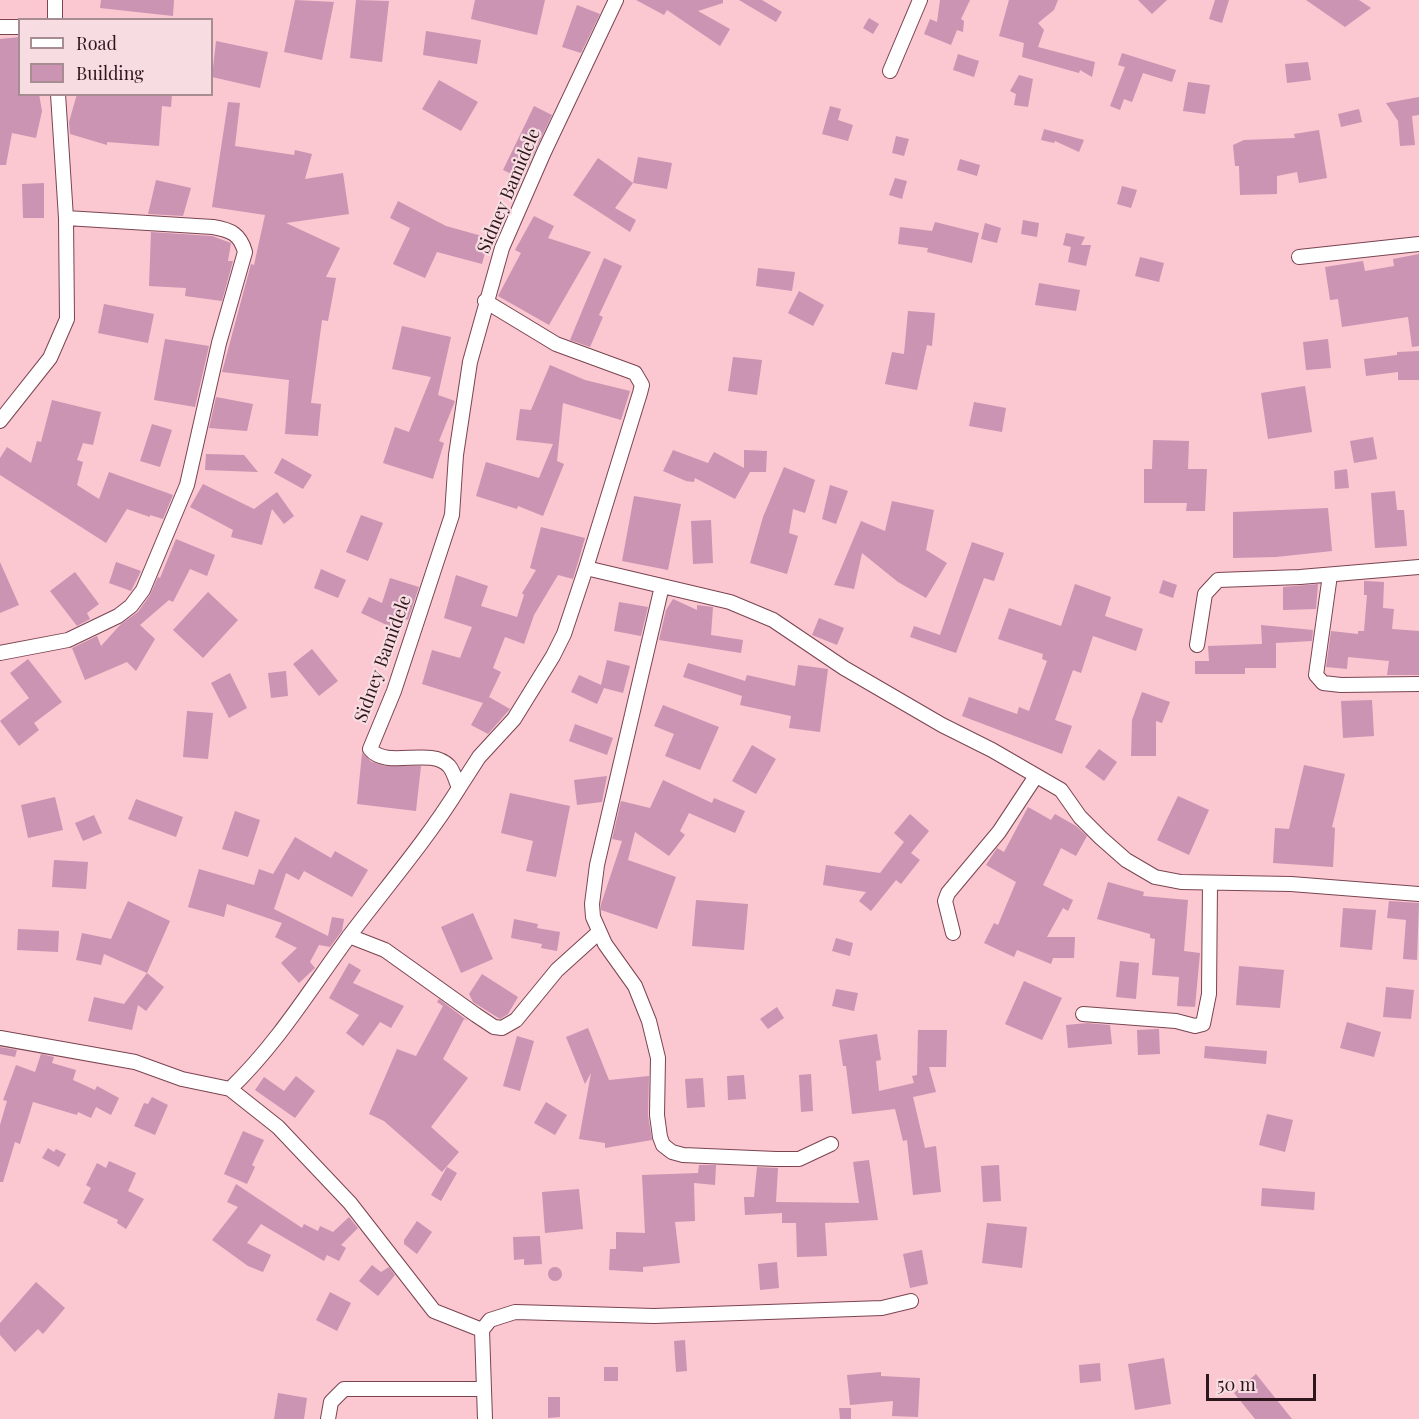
<!DOCTYPE html>
<html>
<head>
<meta charset="utf-8">
<style>
	body { margin:0 }
	#map { position:relative; width:1419px; height:1419px; overflow:hidden; background:#fbc7d1; font-family:"Playfair Display",serif }
	canvas { display:block }
	.legend { position:absolute; left:18px; top:18px; width:195px; height:78px; box-sizing:border-box; background:#f7dce1; border:2px solid #a78d92; margin:0; padding:8px 10px; list-style:none; font-size:18px; color:#2e171c }
	.legend li { display:flex; align-items:center; gap:12px; height:30px }
	.legend b { width:30px; border:2px solid #a78d92 }
	.scale { position:absolute; left:1206px; top:1374px; width:110px; height:27px; box-sizing:border-box; border:3px solid #2e171c; border-top:0; padding-left:8px; font-size:18px; line-height:21px; white-space:nowrap; color:#2e171c; -webkit-text-stroke:4px #f7dce1; paint-order:stroke }
</style>
</head>
<body>
<div id="map">
<canvas width="1419" height="1419"></canvas>
<ul class="legend">
<li><b style="height:8px;background:#fff"></b>Road</li>
<li><b style="height:16px;background:#ca94b2"></b>Building</li>
</ul>
<div class="scale">50 m</div>
</div>
<script>
const c = document.querySelector('canvas').getContext('2d');
c.lineJoin = 'round';
function fill(path, color) { c.fillStyle = color; c.fill(path, 'evenodd'); }
function stroke(path, color, width, dash) { c.strokeStyle = color; c.lineWidth = width; c.lineCap = dash ? 'butt' : 'round'; c.setLineDash(dash || []); c.stroke(path); }
function label(font, color, halo, rows, align = 'center') {
  c.font = font + ' "Playfair Display",serif'; c.lineWidth = 4.5; c.setLineDash([]); c.textBaseline = 'middle'; c.strokeStyle = halo; c.fillStyle = color; for (const [text, x, y, turn = 0] of rows) {
    c.save(); c.translate(x, y); c.rotate((+turn || 0) * Math.PI / 180); c.textAlign = isNaN(turn) ? turn : align; if (halo) c.strokeText(text, 0, 0); c.fillText(text, 0, 0); c.restore();
  }
}
const building = new Path2D(`
	M101,0H174L173,16L100,8Z
	M295,0L334,2L322,60L284,52Z
	M356,0L389,1L382,62L350,58Z
	M475,0H545L537,35L471,19Z
	M636,0H723V3L698,11L730,29L720,46L667,10L664,15Z
	M739,0H762L782,12L776,22Z
	M940,0H970L961,19L964,21L963,32L957,30L951,45L924,34L930,19L937,22Z
	M1009,0H1058L1054,10L1038,23L1044,30L1038,47L1095,62L1092,77L1080,70L1079,73L1022,57L1024,43L999,36Z
	M1138,0H1167L1152,14Z
	M1215,0H1229L1222,23L1209,19Z
	M1306,0H1359L1371,8L1345,27Z
	M577,5L600,14L581,53L562,47Z
	M869,18L879,24L873,34L863,28Z
	M426,31L481,40L477,64L423,55Z
	M20,37V94H39L42,111L36,138L12,133L6,165H0V39Z
	M216,41L268,52L260,88L212,77Z
	M1122,53L1176,70L1172,82L1143,73L1132,102L1124,99L1120,110L1110,106L1125,67L1118,65Z
	M958,54L979,61L974,77L953,70Z
	M1308,62L1311,80L1287,83L1285,64Z
	M1019,75L1033,79L1028,107L1014,105L1016,94L1010,91Z
	M439,80L478,102L461,131L422,109Z
	M1188,82L1210,85L1205,114L1183,111Z
	M77,94H172L171,107L162,106L159,146L107,142V145L70,134L69,122Z
	M1419,97V115L1412,116L1415,145L1400,146L1398,121L1386,103Z
	M228,102L240,103L235,146L294,155L295,150L312,154L305,179L343,173L349,214L286,223L340,248L326,277L336,278L328,321L322,320L311,403L321,404L318,436L285,434L289,380L222,372L251,264L254,265L265,215L212,207Z
	M534,106L552,115L522,179L503,170Z
	M830,106L841,109L838,120L853,125L848,141L822,134Z
	M1359,109L1362,122L1341,127L1338,114Z
	M1044,129L1084,140L1079,152L1055,141L1054,143L1041,140Z
	M1319,130L1327,178L1299,183L1297,172L1277,176V194L1240,195L1239,166H1235L1233,145L1244,140L1295,138L1294,134Z
	M896,136L909,139L904,156L892,153Z
	M638,157L672,163L667,189L633,183Z
	M598,158L633,183L615,208L636,220L630,232L573,195Z
	M960,159L980,165L977,176L957,170Z
	M895,178L907,181L902,199L889,195Z
	M156,180L191,188L183,216L148,214Z
	M44,183V218H23L22,184Z
	M1122,186L1137,190L1131,208L1117,204Z
	M398,201L446,226L489,238L482,264L437,252L425,278L393,264L410,228L390,218Z
	M534,216L554,226L548,238L591,252L549,325L498,296L521,253L515,250Z
	M1023,220L1039,223L1037,237L1021,234Z
	M935,222L979,233L972,263L927,252L928,248L898,244L900,227L932,231Z
	M985,223L1001,228L997,243L981,239Z
	M151,232L212,236L231,243L228,261H233L222,301L185,296L186,288L149,286Z
	M1066,233L1085,237L1081,245H1091L1086,266L1068,262L1071,247L1063,245Z
	M1419,254V346L1412,347L1408,317L1342,327L1338,299L1330,300L1325,267L1363,261L1365,271L1394,266L1393,259Z
	M1140,257L1164,263L1159,282L1135,276Z
	M604,258L622,266L599,315L603,317L590,347L570,340Z
	M758,268L795,272L792,291L756,286Z
	M1039,283L1080,290L1076,311L1035,305Z
	M799,291L824,305L813,326L788,313Z
	M104,304L154,314L148,343L98,333Z
	M908,311L935,313L932,346L927,345L917,390L885,384L892,352L904,354Z
	M402,326L451,337L438,395L455,401L439,441L444,443L433,479L383,463L395,427L409,432L431,377L392,369Z
	M165,339L209,346L195,407L154,400Z
	M1328,339L1331,368L1306,370L1303,342Z
	M1419,351V380H1398V372L1366,376L1364,359L1397,355V352Z
	M733,357L762,360L757,395L728,391Z
	M550,365L585,380L630,391L621,420L563,403L557,461L564,464L543,516L518,506L517,509L476,496L486,462L539,478L553,444L516,440L520,409L531,410Z
	M1305,386L1312,432L1268,439L1261,393Z
	M216,397L253,404L247,431L209,428Z
	M52,400L101,412L93,445L83,443L77,460L83,462L77,485L99,499L109,472L173,495L163,519L150,515V517L127,509L106,543L0,475V458L7,447L31,463L37,441L41,442Z
	M974,402L1006,408L1002,432L969,426Z
	M152,424L172,430L160,467L140,461Z
	M1373,437L1377,459L1354,463L1350,441Z
	M1153,440L1189,441L1188,469H1207L1205,511H1186L1187,503H1144V469H1152Z
	M673,450L708,463L714,452L744,468V450L767,451L766,472H750L735,499L695,478L694,482L686,481L663,471Z
	M206,454L244,455L258,472L205,470Z
	M282,458L312,475L303,489L274,473Z
	M784,467L815,480L805,513L793,509L789,533L798,536L787,574L750,563L763,517Z
	M1347,469L1349,488L1335,489L1334,471Z
	M203,484L254,509L277,492L294,516L284,524L272,509L262,545L231,537L233,530L190,507Z
	M830,485L848,491L836,524L822,519Z
	M1395,491L1397,510H1404L1407,546L1375,548L1371,493Z
	M634,496L681,504L668,570L622,561Z
	M892,501L934,510L926,550L947,563L926,598L898,582L862,553L854,589L834,585L861,521L885,531Z
	M1328,508L1332,551L1276,557L1233,558V512Z
	M361,515L383,523L368,561L346,552Z
	M711,520L713,563L693,564L691,521Z
	M541,527L585,538L579,559L573,579L558,575L534,615L524,644L505,637L493,668L501,672L489,697L510,709L488,734L471,725L483,703L422,684L432,650L460,658L472,627L444,618L456,575L488,586L481,606L517,617L524,595L522,593L536,570L530,568Z
	M176,539L215,555L207,576L190,569L173,602L169,600L140,625L155,639L136,671L127,662L85,680L72,648L97,636L101,646L121,624L138,612L150,595L158,577L160,578Z
	M972,542L1004,553L994,581L984,578L956,653L910,637L914,626L940,635Z
	M0,562L19,605L0,613Z
	M116,562L141,571L131,591L109,583Z
	M321,569L346,580L338,598L314,588Z
	M75,572L99,604L87,613L90,619L77,626L50,591Z
	M390,578L419,587L408,620L396,616L391,627L361,613L369,597L382,603Z
	M1163,580L1177,585L1173,598L1159,593Z
	M1364,581L1384,582L1383,608L1394,609L1392,629L1419,631V675H1387L1389,661L1348,657L1347,669L1326,667L1331,631L1358,634V631H1364L1367,595H1364Z
	M1075,584L1111,597L1105,616L1143,629L1136,651L1093,636L1081,673L1073,670L1055,720L1072,726L1062,754L962,716L969,697L1017,714L1019,707L1029,711L1047,661L1042,659L1043,654L998,639L1009,608L1061,626Z
	M1318,584L1316,609L1283,610V587Z
	M208,592L238,620L203,658L173,630Z
	M673,599L697,610V605L713,607L711,635L743,640L741,653L659,640L666,610Z
	M619,602L648,607L641,636L614,631Z
	M819,618L844,628L837,645L812,635Z
	M1261,625L1313,630L1312,641L1276,643V668H1245V674H1195V661H1209L1208,646L1262,644Z
	M312,649L338,681L319,696L293,664Z
	M28,659L62,702L34,723L39,730L19,746L0,721L29,698L10,673Z
	M607,660L630,666L623,693L604,688L597,704L571,692L579,675L601,685Z
	M688,663L745,681L747,675L795,686L798,665L828,669L820,732L789,728L791,716L740,705L742,696L683,677Z
	M286,671L288,696L271,698L268,673Z
	M230,673L247,708L229,718L211,683Z
	M1142,692L1170,702L1162,723L1156,721V756H1131L1132,720Z
	M1372,700L1374,736L1343,738L1341,701Z
	M663,705L719,727L700,770L665,756L674,734L654,726Z
	M187,711L213,713L208,759L183,757Z
	M575,724L613,738L607,755L569,741Z
	M752,745L776,759L756,794L732,781Z
	M1099,749L1117,762L1104,781L1085,767Z
	M362,753L372,762L385,766H421L416,811L357,804Z
	M1304,765L1345,774L1332,827L1335,828L1333,867L1273,863L1275,828L1289,829Z
	M607,776L602,802L577,805L574,780Z
	M663,780L712,803L714,798L745,811L735,833L689,813L680,831L685,835L669,856L635,832L628,860L676,877L657,929L601,910V904L622,841L612,839L621,801L650,808Z
	M510,793L570,806L556,877L526,871L533,841L501,833Z
	M1178,796L1209,810L1189,855L1157,840Z
	M55,797L63,830L28,838L21,805Z
	M136,799L183,817L176,837L128,819Z
	M1028,807L1051,820L1055,814L1076,826L1087,836L1076,856L1061,848L1043,885L1073,900L1068,911L1063,908L1047,937H1075L1074,958H1053L1051,964L1017,950L1014,957L984,943L994,923L998,925L1016,882L986,865L997,848L1004,852Z
	M235,811L260,820L248,857L222,849Z
	M910,814L929,831L911,853L920,860L901,884L896,880L871,911L859,901L866,892L823,885L826,865L880,873L904,842L894,833Z
	M94,815L102,833L83,841L75,823Z
	M295,837L331,858L335,851L368,870L352,897L304,871L299,880L286,873L274,909L328,936L332,917L344,919L342,931L330,947L319,945L310,962L315,968L299,983L281,963L297,948L275,937L282,923L227,904L224,917L188,907L199,869L254,885L259,869L273,874Z
	M54,860L88,862L86,889L52,887Z
	M1108,882L1144,892L1143,896L1188,900L1184,951L1200,953L1195,1007L1177,1006L1179,977L1152,975L1155,939L1150,938V934L1097,919Z
	M696,900L748,904L744,950L692,946Z
	M128,901L170,921L147,973L104,954L101,965L76,960L82,933L111,939Z
	M1389,901L1419,903L1417,960L1403,959L1406,920L1387,918Z
	M1343,908L1376,910L1372,950L1340,947Z
	M473,913L493,959L461,973L441,927Z
	M514,919L538,924L537,928L560,932L557,951L541,948L542,944L511,938Z
	M18,929L59,931L58,952L17,950Z
	M836,938L853,943L850,956L832,951Z
	M1120,961L1139,963L1136,999L1116,997Z
	M349,963L361,970L353,983L404,1006L391,1028L380,1022L363,1046L346,1033L359,1015L329,998Z
	M1239,966L1284,970L1280,1008L1236,1005Z
	M147,973L164,987L146,1011L138,1005L132,1030L88,1021L94,997L124,1004Z
	M482,974L518,997L508,1014L500,1019L473,1002L469,994Z
	M1024,981L1062,998L1042,1040L1005,1024Z
	M1386,987L1414,990L1411,1019L1383,1017Z
	M836,989L858,993L854,1011L832,1006Z
	M439,999L468,1021L464,1019L443,1059L468,1078L431,1127L459,1152L442,1172L384,1121L369,1114L397,1049L416,1056L443,1006L437,1002Z
	M777,1007L784,1018L768,1029L760,1019Z
	M1347,1022L1381,1032L1374,1057L1340,1048Z
	M1087,1023L1110,1025L1112,1044L1068,1048L1066,1025Z
	M588,1028L609,1080L649,1076L648,1115L652,1140L605,1148V1143L579,1139L591,1073L585,1084L566,1037Z
	M1159,1029L1160,1054L1138,1055L1137,1030Z
	M918,1030H947L946,1067H929L936,1092L913,1097L925,1148L936,1146L941,1192L913,1195L907,1140L903,1141L895,1109L852,1114L846,1066H843L839,1040L877,1034L881,1060L876,1061L879,1091L914,1083L912,1076L917,1075Z
	M517,1036L534,1041L520,1091L503,1086Z
	M1205,1046L1267,1051L1266,1064L1204,1058Z
	M0,1047L17,1050L15,1057L0,1054Z
	M41,1054L54,1057L52,1063L76,1070L73,1080L95,1090L97,1086L119,1098L111,1115L96,1107L91,1118L78,1112L77,1115L33,1102L20,1144L15,1142L3,1182H0V1125L7,1101L3,1100L16,1065L35,1072Z
	M811,1074L813,1111L801,1112L799,1075Z
	M744,1075L746,1099L728,1100L727,1076Z
	M296,1076L315,1091L295,1118L255,1090L264,1077L284,1091Z
	M703,1078L705,1107L687,1108L685,1079Z
	M152,1097L168,1105L155,1135L134,1126L144,1103L148,1104Z
	M546,1102L567,1115L555,1135L534,1123Z
	M1267,1114L1293,1120L1285,1152L1259,1145Z
	M243,1131L264,1140L252,1165L255,1167L247,1184L224,1174Z
	M48,1148L54,1152L56,1149L66,1154L59,1167L42,1158Z
	M869,1160L878,1220L825,1223L827,1256L797,1257L796,1223H782V1213L745,1215L744,1197H754L757,1167L778,1168L776,1202L859,1203L853,1162Z
	M109,1161L136,1173L128,1191L144,1199L126,1229L117,1223L118,1220L83,1203L91,1188L86,1185L97,1163L106,1168Z
	M699,1165H716L715,1185L694,1183L695,1221L675,1222L680,1263L643,1267V1272L609,1270L610,1249H616V1232L645,1233L642,1175L698,1173Z
	M999,1165L1001,1201L983,1202L981,1166Z
	M447,1167L457,1173L441,1201L431,1195Z
	M236,1184L302,1228L304,1224L318,1231L320,1226L333,1232L349,1217L358,1228L341,1245L346,1248L339,1261L327,1255L324,1261L261,1224L247,1243L271,1255L263,1272L248,1266L212,1240L238,1207L227,1202Z
	M1262,1188L1315,1192L1314,1210L1261,1206Z
	M579,1189L583,1229L545,1233L542,1192Z
	M417,1221L432,1232L417,1254L404,1244V1240Z
	M987,1223L1027,1227L1022,1268L982,1263Z
	M540,1236L542,1264L524,1265V1259L514,1260L513,1237Z
	M922,1250L928,1284L910,1288L903,1254Z
	M777,1262L779,1288L760,1290L758,1264Z
	M372,1265L381,1272L389,1267L395,1275L378,1296L359,1281Z
	M548 1274a7 7 0 1 1 14 0a7 7 0 1 1-14 0Z
	M36,1282L65,1308L43,1334L38,1329L15,1352L0,1335V1323Z
	M330,1292L351,1303L337,1331L316,1320Z
	M685,1340L687,1371L676,1372L674,1341Z
	M1164,1358L1171,1404L1135,1410L1128,1364Z
	M1100,1363L1101,1381L1080,1383L1079,1365Z
	M604,1367H618V1381H604Z
	M881,1372V1376L920,1378L918,1417L892,1416L893,1401L850,1405L847,1375Z
	M1256,1374L1292,1419H1255L1234,1393Z
	M278,1393L307,1398L304,1419H274Z
	M548,1397H560V1417L548,1418Z
	M839,1408H851V1419H840Z`);
const street = new Path2D(`
	M55,0V20
	M0,27H20
	M890,71L920,0
	M1299,257L1419,244
	M485,301L556,344L635,373L642,385L640,393L586,568
	M0,421L50,358L67,319L66,218L58,94
	M1330,575L1316,675L1323,683L1341,685L1419,684
	M662,586L597,865L592,904L593,917L605,944L635,986L649,1021L658,1058L657,1115L660,1137L663,1145L672,1152L683,1155L776,1159H799L831,1144
	M1197,645L1205,594L1218,580L1300,577L1419,567
	M0,653L68,640L118,616L131,606L143,590L187,485L219,343L245,252C240,234 231,230 213,227L66,218
	M459,788L479,757L514,719L553,656L564,634L586,568L730,602L773,620L844,668L942,725L992,750L1061,790L1080,817L1101,838L1126,860L1155,877L1181,882L1291,884L1419,894
	M953,933L945,901L948,893L999,832L1036,776
	M349,936L385,950L476,1015L494,1027L502,1028L516,1020L557,970L598,933
	M1083,1014L1176,1021L1195,1026L1203,1024L1209,994L1210,884
	M0,1038L135,1062L182,1079L230,1089C278,1043 311,988 350,935C387,886 426,841 459,788C456,781 454,772 449,766C430,746 387,770 370,749L394,691L452,515L456,455L470,362L502,248L544,152L616,0
	M230,1089L278,1127L350,1203L434,1311L482,1330
	M328,1419L331,1402L344,1389H482
	M485,1419L482,1330L490,1320L515,1312L654,1316L882,1308L911,1301`);
const streetNames = [
	["Sidney Bamidele",509,191,-67],
	["Sidney Bamidele",383,659,-70]
];
fill(building, '#ca94b2');
stroke(street, '#7a4451', 16);
stroke(street, '#fff', 14);
label('18px', '#2e171c', '#f7dce1', streetNames);
</script>
</body>
</html>
